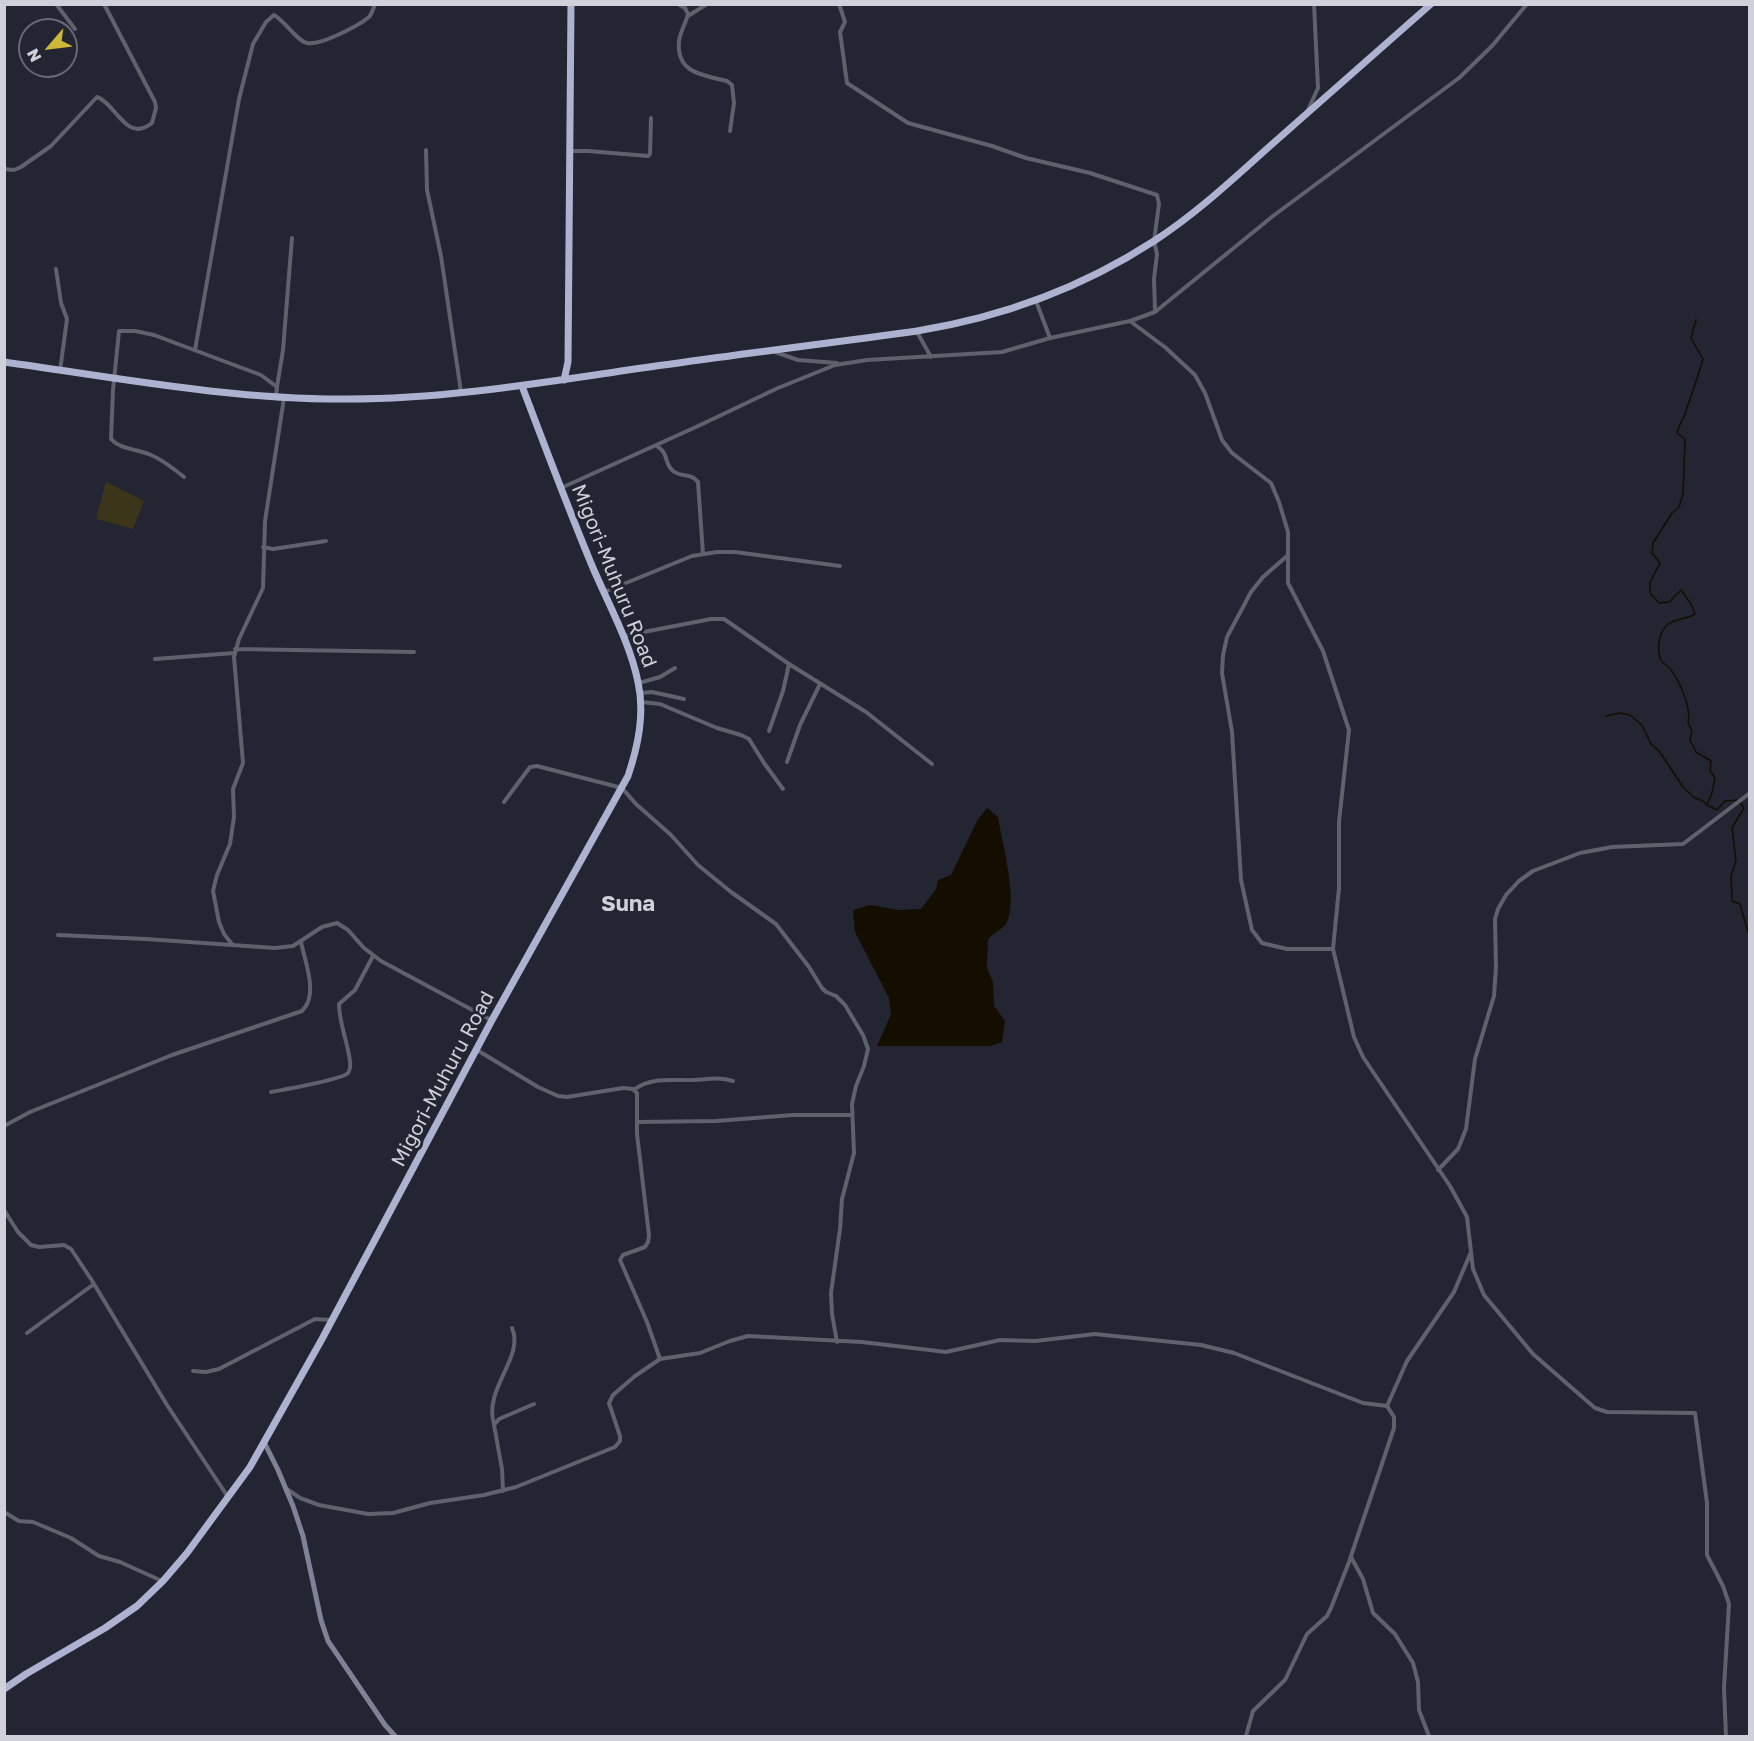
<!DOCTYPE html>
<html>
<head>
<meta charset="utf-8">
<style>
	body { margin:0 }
	#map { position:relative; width:1754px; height:1741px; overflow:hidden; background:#232532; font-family:"Golos Text",sans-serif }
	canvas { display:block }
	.frame { position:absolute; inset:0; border:6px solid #cfd0da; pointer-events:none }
	.north { position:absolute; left:18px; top:18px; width:60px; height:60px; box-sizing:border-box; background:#232532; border:2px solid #686975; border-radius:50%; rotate:242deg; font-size:16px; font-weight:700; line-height:24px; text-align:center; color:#cfd0da }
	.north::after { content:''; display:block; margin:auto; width:21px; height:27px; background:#ceb837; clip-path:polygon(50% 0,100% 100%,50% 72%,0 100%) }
</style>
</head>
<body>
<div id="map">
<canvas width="1754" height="1741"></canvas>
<div class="frame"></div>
<div class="north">N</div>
</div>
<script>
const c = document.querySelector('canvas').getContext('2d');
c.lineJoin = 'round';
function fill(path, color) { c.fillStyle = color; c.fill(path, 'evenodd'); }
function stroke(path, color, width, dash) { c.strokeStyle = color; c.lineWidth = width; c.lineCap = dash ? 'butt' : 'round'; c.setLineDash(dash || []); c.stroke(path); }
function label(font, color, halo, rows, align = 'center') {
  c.font = font + ' "Golos Text",sans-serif'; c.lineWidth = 6; c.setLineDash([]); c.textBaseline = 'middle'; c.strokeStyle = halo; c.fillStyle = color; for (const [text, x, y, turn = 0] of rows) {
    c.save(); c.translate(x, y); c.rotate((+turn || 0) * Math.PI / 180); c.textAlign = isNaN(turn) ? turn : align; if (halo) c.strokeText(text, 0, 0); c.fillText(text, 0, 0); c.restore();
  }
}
const green = new Path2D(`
	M106,482L144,501L133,529L96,519Z`);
const water = new Path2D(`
	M987,808L998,817C1002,843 1019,902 1006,924C1002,929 993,934 988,939L987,968L993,982L994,1006L1005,1021L1002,1042L991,1046H877L891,1014L889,998L855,932L853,910L870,905L898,910L921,909L936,889L938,880L951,875L977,821Z`);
const stream = new Path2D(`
	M1696,320L1691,338L1703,359C1698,377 1692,393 1686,411C1684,419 1679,424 1677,433L1685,439L1683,494L1679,507L1672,513L1653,543L1652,553L1660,563L1650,582V593L1659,603L1669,602L1681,590L1691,604L1695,614C1687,619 1675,619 1668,624C1659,632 1656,649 1661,660C1663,664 1669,666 1671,670C1680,682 1692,709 1688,723L1692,731L1690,740L1696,752L1711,761L1710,771L1715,778L1712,793L1707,805L1717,810L1725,801L1738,800L1744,808L1732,828L1736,861L1731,876L1732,901L1740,904L1750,939
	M1606,716L1620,713L1630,715L1642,725L1651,744L1659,751L1683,787L1695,798L1703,801L1707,805`);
const street = new Path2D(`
	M56,4L75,29
	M678,4L685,8L688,14C686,23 680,32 679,41C676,73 702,75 727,81L732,85L734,103L730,131
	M839,4L845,22L840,32L847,83L908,123L992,146L1026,158L1090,173L1157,195L1159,204L1154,241L1157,254L1154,279L1155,311
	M688,16L707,4
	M1308,110L1318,88L1314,4
	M426,150L427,190L441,256L461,392
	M570,151H588L648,156L650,154L651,118
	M4,169L14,170L21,167L51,146L97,97C116,103 126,144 152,123L156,108L155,102L104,4
	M56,269L61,303L67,319L60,371
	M1036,301L1050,338L1130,321L1155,312L1273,216L1459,78L1492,46L1527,4
	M1130,321L1166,348L1195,375L1205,393L1222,440L1232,453L1271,483L1279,502L1288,532V583L1323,651L1349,730L1339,822V888L1333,949L1354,1037L1363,1057L1450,1186L1467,1217L1473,1269L1484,1295L1533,1354L1595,1408L1607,1412L1695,1413L1707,1503V1555L1723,1586L1729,1604L1724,1688L1726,1736
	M917,332L931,357
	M195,350L239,99L253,44L266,22L274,15C285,21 297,41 307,43C320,46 358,26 369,17C372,14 373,9 375,4
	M775,352L798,360L837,363
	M277,387L283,350L292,238
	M657,446C669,454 664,462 672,470C679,478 691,472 698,482L703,554
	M184,477C174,469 163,460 151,455C138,449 121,450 111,439L113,390L119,331H135L154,335L261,375L277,387L276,397
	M561,488L696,427L778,388L835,365L867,360L1002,352L1050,338
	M263,547L273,549L326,541
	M1287,556L1263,577L1251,592L1227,637L1223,655L1222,673L1232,732L1241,880L1252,930L1262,943L1287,949H1333
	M604,592L692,556L717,552H735L840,566
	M623,636L711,619H724L789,664L866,712L932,764
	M235,649L414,652
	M155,659L234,653
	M639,683L660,677L675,668
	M640,693L652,692L684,699
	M641,702L660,704L717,728L741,735L749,739L764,763L783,789
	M769,731L783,691L789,664
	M787,762L800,725L820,684
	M504,802L530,767L537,766L622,788L636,804L671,835L698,865L731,892L776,924L809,967L822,988L826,992L836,996L845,1005L863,1035L868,1049L864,1066L856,1086L852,1104L854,1153L842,1199L840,1229L831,1293L832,1314L837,1342
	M58,935L146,939L275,948L293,946L322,927L337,923L348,930L364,948L381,961L491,1020
	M232,944L224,934L219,922L213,891L217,875L230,844L234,817L233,789L243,763L234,657L239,639L263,588L265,521L284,398
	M477,1050L538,1087L558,1096L567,1097L623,1088L633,1089L637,1093V1134L649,1235L648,1242L645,1247L623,1255L620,1260L647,1322L660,1359
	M635,1089C653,1076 675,1081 695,1080C709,1079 720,1077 733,1081
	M271,1092C282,1090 343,1079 348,1073C352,1068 350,1060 349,1055C346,1038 339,1021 339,1004L355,990L373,956
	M637,1122L716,1121L793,1115H852
	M4,1126L30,1112L172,1055L302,1011C319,995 305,962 301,942
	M1438,1170L1458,1149L1466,1129L1475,1059L1494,996L1496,967L1495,919L1498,909L1506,895L1519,881L1533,871L1580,853L1612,847L1683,844L1750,793
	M4,1210L18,1232L31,1245L39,1247L64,1245L71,1249L91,1279L167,1405L228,1497
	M27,1333L94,1284
	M193,1371L206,1372L219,1369L315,1319L331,1320
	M1387,1406L1407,1361L1454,1292L1471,1252
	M494,1424C483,1389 525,1357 512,1328
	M287,1489L300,1498L319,1505L368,1514L393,1513L430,1503L484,1495L516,1487L615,1447L620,1441V1436L609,1403L613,1395L635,1376L660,1359L700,1353L730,1341L748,1336L862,1342L946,1352L1000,1340L1035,1341L1095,1334L1201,1345L1234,1353L1363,1403L1387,1406
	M503,1491L502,1469L494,1425L499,1419L534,1404
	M4,1512L19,1521L33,1522L71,1538L99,1556L120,1562L162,1581
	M1351,1557L1363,1579L1373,1613L1395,1634L1413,1663L1418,1682L1419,1710L1429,1736
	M1246,1736L1253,1711L1285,1680L1307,1634L1327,1616L1331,1608L1349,1562L1394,1428V1417L1387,1406`);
const secondary = new Path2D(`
	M265,1444L278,1470L293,1506L303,1536L321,1620L328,1641L385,1725L395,1736`);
const highway = new Path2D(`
	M4,362C119,378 233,400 349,399C438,399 527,385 615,372C715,357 816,345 917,331C1003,317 1080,289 1154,241C1196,214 1233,179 1270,146C1324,99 1377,51 1431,4
	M564,380L568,362L571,4
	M4,1689L26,1674L105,1628L137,1606L163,1581L187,1553L250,1467L322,1339L492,1020L628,776C638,746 645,714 638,682C630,643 609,605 593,568C568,508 545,447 522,386`);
const streetNames = [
	["Migori-Muhuru Road",614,576,68],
	["Migori-Muhuru Road",443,1079,-62]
];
const quarterNames = [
	["Suna",628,904]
];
fill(green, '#3b361a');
fill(water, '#130e00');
stroke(stream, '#130e00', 1.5);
stroke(street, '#5f616d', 4);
stroke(secondary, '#7f8296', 5);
stroke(highway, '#aeb2d1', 7);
label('20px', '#cfd0da', '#232532', streetNames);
label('bold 22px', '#cfd0da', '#232532', quarterNames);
</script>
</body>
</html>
